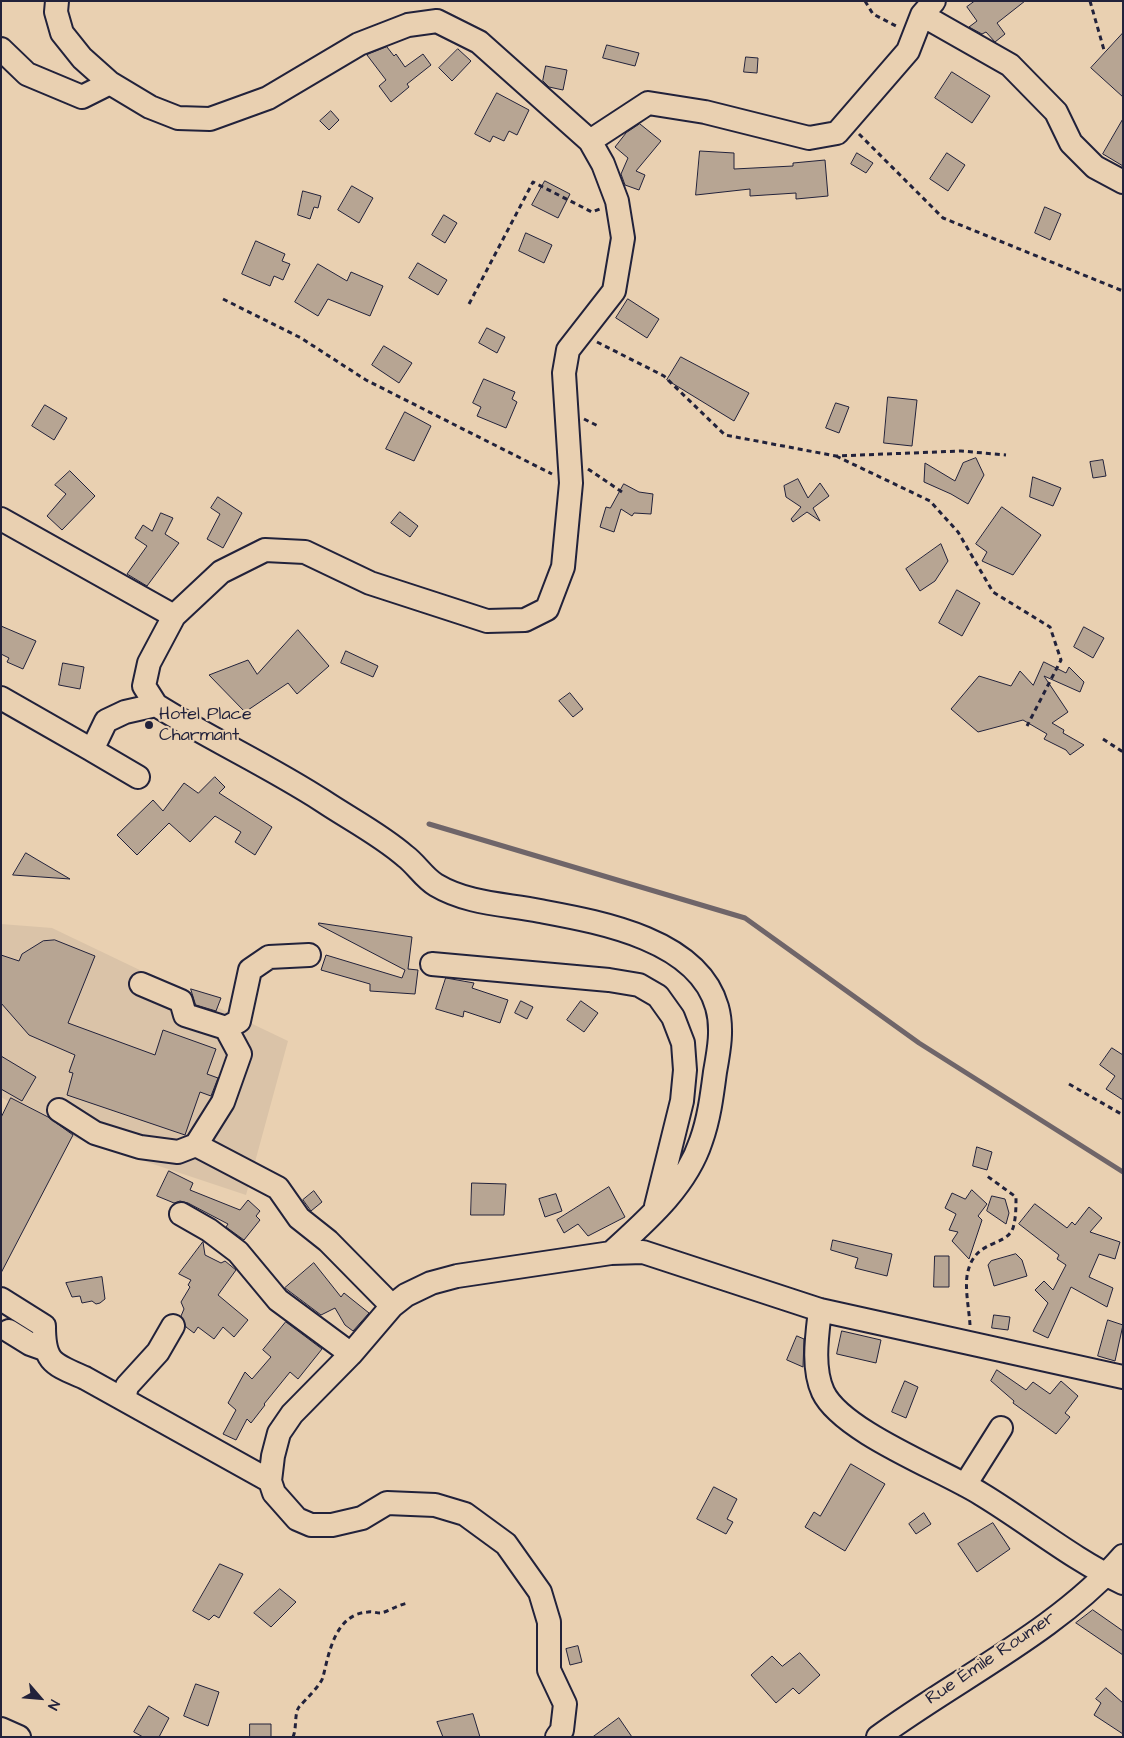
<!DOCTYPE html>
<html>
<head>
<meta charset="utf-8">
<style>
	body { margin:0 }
	#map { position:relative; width:1124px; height:1738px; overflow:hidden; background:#e9d0b1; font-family:"Architects Daughter",sans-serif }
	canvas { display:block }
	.frame { position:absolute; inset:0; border:2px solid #22223b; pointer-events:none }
	.north { position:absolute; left:15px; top:1673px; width:50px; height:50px; -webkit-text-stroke:4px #e9d0b1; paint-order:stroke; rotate:117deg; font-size:14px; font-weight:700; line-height:20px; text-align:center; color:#22223b }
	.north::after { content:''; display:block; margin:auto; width:18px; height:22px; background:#22223b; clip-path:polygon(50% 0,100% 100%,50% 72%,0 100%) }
</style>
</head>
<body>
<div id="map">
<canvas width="1124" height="1738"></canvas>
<div class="frame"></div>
<div class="north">N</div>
</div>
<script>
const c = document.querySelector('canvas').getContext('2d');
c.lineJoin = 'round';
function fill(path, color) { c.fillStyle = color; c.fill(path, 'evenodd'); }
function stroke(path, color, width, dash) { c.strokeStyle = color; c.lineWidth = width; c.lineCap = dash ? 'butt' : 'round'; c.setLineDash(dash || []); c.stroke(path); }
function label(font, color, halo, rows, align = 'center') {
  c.font = font + ' "Architects Daughter",sans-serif'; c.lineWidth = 4.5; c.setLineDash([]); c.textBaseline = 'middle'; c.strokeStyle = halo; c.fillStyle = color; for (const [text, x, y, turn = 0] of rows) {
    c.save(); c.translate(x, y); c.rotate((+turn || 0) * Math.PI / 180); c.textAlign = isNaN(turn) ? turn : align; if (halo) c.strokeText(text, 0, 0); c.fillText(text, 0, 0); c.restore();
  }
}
const built = new Path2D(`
	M1,924L52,928L288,1041L246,1195L63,1134L1,1097Z`);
const stream = new Path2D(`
	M429,824L745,918L919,1043L1123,1172`);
const building = new Path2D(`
	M975,1H1025L997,23L1005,34L995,42L986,32L982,34L969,27L977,21L967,7Z
	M1123,33V97L1091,68Z
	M607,45L639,53L635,66L603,58Z
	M387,47L394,56L396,54L405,67L423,54L431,65L407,84L409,87L391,102L379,86L386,80L367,55Z
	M458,49L471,61L452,81L439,68Z
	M746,57L758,58L757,73L744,72Z
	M546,66L567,70L563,90L549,87L543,81Z
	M952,72L990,96L972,123L935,98Z
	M497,93L529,110L517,135L509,131L504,141L493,136L490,142L475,134Z
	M331,111L339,120L329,130L320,121Z
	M1123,119V166L1103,154Z
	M640,124L661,141L636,171L645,175L639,190L625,185L621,174L628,158L615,147L626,133Z
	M700,151L734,153V169L793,166V163L825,160L828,196L796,199V193L750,196V189L696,195Z
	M857,153L873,163L866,173L851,164Z
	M947,153L965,165L948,191L930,179Z
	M545,181L570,194L558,218L532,205Z
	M352,186L373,198L359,223L338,210Z
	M303,191L321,196L318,208L314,207L310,219L298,215Z
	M1045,207L1061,214L1050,240L1035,233Z
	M444,215L457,223L445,243L432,235Z
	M526,233L552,245L544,263L519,251Z
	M256,241L285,254L282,261L290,264L283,280L274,276L270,286L242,274Z
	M418,263L447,280L438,295L409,278Z
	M318,264L347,281L351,272L383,286L370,316L328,299L318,316L295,302Z
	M628,299L659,319L647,338L616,318Z
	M487,328L505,337L497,353L479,343Z
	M384,346L412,363L399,383L372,365Z
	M681,357L749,393L734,421L667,380Z
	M484,379L515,392L512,399L517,402L506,428L477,416L481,407L473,403Z
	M888,397L917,400L912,446L884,443Z
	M836,403L849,407L839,433L826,428Z
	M45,405L67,418L54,440L32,426Z
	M405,412L431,426L414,461L386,449Z
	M976,458L984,475L968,504L951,494L924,482L925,463L955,481L963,463Z
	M1103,460L1106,476L1093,478L1090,462Z
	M70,471L95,496L62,530L47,516L66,494L55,485Z
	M1033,477L1061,488L1053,506L1030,497Z
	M798,479L808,498L820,483L829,496L813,508L820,521L807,512L793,522L791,519L801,507L786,497L784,486Z
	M624,484L639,492L653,494L651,514L634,513L632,516L621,509L614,532L600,527L606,507L610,508Z
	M218,497L242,513L223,548L207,539L220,514L211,508Z
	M1002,507L1041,535L1013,575L982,561L987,552L976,544Z
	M400,512L418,526L410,537L391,523Z
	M161,513L173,518L165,534L179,543L147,586L127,574L147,546L135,538L143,525L152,531Z
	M941,544L948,561L935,581L920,591L906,569Z
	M957,590L980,603L962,636L939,623Z
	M1,626L36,641L23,669L7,662L9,658L1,654Z
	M1084,627L1104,638L1093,658L1074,647Z
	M298,630L329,666L297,694L288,683L245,712L209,675L248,660L257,674Z
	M346,651L378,666L373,677L341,663Z
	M1044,662L1066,673L1069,667L1084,682L1080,692L1044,676L1068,712L1052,723L1064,730L1063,733L1084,745L1070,755L1066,750L1044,739L1047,734L1023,720L978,732L951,709L979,676L1011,686L1020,671L1033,685Z
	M63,663L84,667L80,689L59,685Z
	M570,693L583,709L573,717L559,701Z
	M215,777L225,787L219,793L272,827L255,855L235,842L241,832L215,816L190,842L169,823L137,855L117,835L153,800L163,811L184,783L198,793Z
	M26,853L36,859L70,879L13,875Z
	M319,923L412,937L408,969L418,970L415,994L370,991V984L321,970L326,955L402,978L405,970L319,925Z
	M55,940L95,956L68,1023L155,1055L163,1030L216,1049L207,1074L218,1078L211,1096L200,1092L185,1135L67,1095L73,1073L69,1072L75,1055L29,1035L1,1003V955L19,961L22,954L43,941Z
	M446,978L474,983L472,988L508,1000L500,1023L464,1011L463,1017L436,1009Z
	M191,989L221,998L216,1011L196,1005Z
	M521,1001L533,1007L527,1019L515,1013Z
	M581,1001L598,1013L584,1032L567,1020Z
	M1112,1048L1123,1055V1100L1106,1089L1115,1076L1100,1065Z
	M1,1056L36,1077L22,1101L1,1089Z
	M11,1098L48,1117L73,1135L1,1273V1118Z
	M977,1147L992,1152L987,1170L973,1166Z
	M169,1171L193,1183L190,1190L240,1210L248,1200L260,1211L256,1216L260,1220L244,1240L226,1227L228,1224L188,1203L180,1201L174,1203L157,1196Z
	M472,1183L506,1184L504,1215H471Z
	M609,1187L625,1217L588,1236L578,1224L564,1233L557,1220Z
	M972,1190L987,1204L978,1216L982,1220L969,1259L952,1241L958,1232L949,1230L956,1214L945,1208L952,1193L965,1199Z
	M314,1191L322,1202L311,1211L303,1200Z
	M556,1194L562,1211L545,1217L539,1199Z
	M992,1196L1005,1199L1009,1213L1006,1224L987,1211Z
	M1035,1204L1067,1228L1072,1222L1075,1225L1089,1207L1102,1218L1090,1232L1120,1242L1115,1259L1099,1254L1089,1277L1113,1288L1107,1307L1071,1287L1048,1338L1033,1331L1048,1303L1035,1290L1044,1281L1053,1290L1066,1265L1057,1259L1059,1255L1019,1224Z
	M833,1240L892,1254L887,1276L855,1268L858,1258L831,1250Z
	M203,1242L205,1255L221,1263L225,1261L236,1270L218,1295L248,1320L234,1337L223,1327L214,1339L198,1327L194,1333L186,1327L181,1316L184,1309L181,1302L190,1287L188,1285L191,1280L179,1274Z
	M1016,1254L1022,1260L1027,1276L994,1286L988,1265L991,1261Z
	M935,1256H949V1287H934Z
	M314,1263L341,1297L344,1293L369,1313L353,1331L345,1325L335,1308L321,1315L285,1288Z
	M102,1277L105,1299L100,1303L96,1304L92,1301L82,1303L80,1296L72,1297L66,1283Z
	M994,1315L1010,1317L1008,1330L992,1328Z
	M1108,1320L1123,1325L1115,1361L1098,1356Z
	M286,1322L322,1349L298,1379L290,1372L264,1404L265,1405L251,1423L247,1419L236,1440L223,1434L236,1410L228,1403L245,1372L252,1379L271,1357L263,1350Z
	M842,1331L881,1340L876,1363L837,1354Z
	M797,1336L804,1339L803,1367L787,1360Z
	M997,1370L1026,1390L1033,1382L1050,1394L1061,1381L1078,1396L1065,1413L1070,1417L1056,1434L1013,1403L1014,1401L991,1381Z
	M905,1381L918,1387L906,1418L892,1412Z
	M851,1464L885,1484L845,1551L805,1527L814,1512L820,1516Z
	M714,1487L737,1499L727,1519L733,1522L726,1534L697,1519Z
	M924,1513L931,1524L916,1534L909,1524Z
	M993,1523L1010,1549L977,1572L958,1544Z
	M220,1564L243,1574L219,1618L214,1615L209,1620L193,1611Z
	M280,1589L296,1602L271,1627L254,1613Z
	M1093,1610L1123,1631V1655L1076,1623Z
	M578,1646L582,1662L570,1665L566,1649Z
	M800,1653L820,1675L799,1694L793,1688L776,1703L751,1675L772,1656L782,1666Z
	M196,1684L219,1692L208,1726L184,1716Z
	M1106,1688L1123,1703V1734L1094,1715L1101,1703L1096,1699Z
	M149,1706L169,1718L159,1737H143L134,1732Z
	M473,1714L480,1737H443L437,1722Z
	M619,1718L632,1737H593Z
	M250,1724H271V1737H250Z`);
const path = new Path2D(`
	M865,1L873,14L898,27
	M1090,1L1104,50
	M859,134L943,218L1123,291
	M223,299L301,338L366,380L552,474
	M469,304L533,182L592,212L600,209
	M597,342L664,376L725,435L836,456L961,451L1006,455
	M584,419L598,426
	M836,456L930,501L958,532L993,592L1050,627L1061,660L1027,726
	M588,469L625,494
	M1103,739L1123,752
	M1069,1084L1123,1115
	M970,1325C969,1308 964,1286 968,1271C976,1239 1006,1247 1013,1228C1016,1218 1016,1207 1016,1197L987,1176
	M293,1737C297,1728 294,1714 299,1707C305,1700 321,1685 323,1677C329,1653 335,1614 368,1612C372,1611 376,1613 380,1613C386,1613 397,1605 408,1603`);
const minor = new Path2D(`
	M57,1L56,12L62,33L82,58L110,83L150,107L178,118L210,119L268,98L359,44L408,25L437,21L479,42L590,141L603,164L617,201L623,238L614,291L568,350L564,373L571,483L563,567L547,609L525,620L487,621L370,583L305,552L265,550L221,572L174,616L149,663L144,686L156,705C210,739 269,766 323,801C350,819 381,835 405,856C416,864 424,878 436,885C468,904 505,904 540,911C599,922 698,939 717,1007C723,1028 719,1050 715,1072C712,1095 709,1119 701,1141C686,1187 646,1221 611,1253
	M922,15L1010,65L1056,112L1071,143L1095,167L1123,182
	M1,49L27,74L82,97L110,83
	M590,141L648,103L705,112L809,138L837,133L908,51L922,15L934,1
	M1,519L174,616
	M1,698L92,750L106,721L125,712L156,705
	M92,750L138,777
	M432,964L609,980L639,985L658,996L673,1017L683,1043L685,1070L682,1101L656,1206
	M141,984L181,1001L185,1015L226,1028L239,1021L250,970L269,957L309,955
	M59,1110L95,1133L140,1147L178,1152L196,1145L278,1188L299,1218L328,1241L392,1306
	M196,1145L223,1102L240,1054L226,1028
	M181,1214L209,1230L238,1252L278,1300L351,1354
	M1,1299L44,1326C44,1363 53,1364 85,1378L270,1481
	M820,1310C817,1336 812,1368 823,1392C842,1432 943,1470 981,1494C1029,1523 1072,1559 1123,1583
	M9,1331L30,1344L44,1349
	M124,1399L127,1386L158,1352L173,1326
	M965,1485L1001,1428
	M1,1729L19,1737
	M557,1737L562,1730L565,1704L549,1670V1622L540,1592L506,1544L465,1514L435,1505L387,1503L362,1518L332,1525H311L297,1519L274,1493L270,1481L273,1456L279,1433L292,1414L351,1354L392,1306L406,1295L431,1283L457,1276L611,1253L643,1252L820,1310L1123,1377
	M878,1737C957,1679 1059,1630 1123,1556`);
const markers = [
	[149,725,5,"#22223b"]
];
const poiNames = [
	["Hotel Place",159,715],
	["Charmant",159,736]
];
const streetNames = [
	["Rue Émile Roumer",991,1659,-34]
];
fill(built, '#dac3a8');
stroke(stream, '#6f6569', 5);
fill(building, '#b7a593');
stroke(building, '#22223b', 1);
stroke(minor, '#22223b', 26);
stroke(path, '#22223b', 3, [5, 4]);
stroke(minor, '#e9d0b1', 22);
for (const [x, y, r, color] of markers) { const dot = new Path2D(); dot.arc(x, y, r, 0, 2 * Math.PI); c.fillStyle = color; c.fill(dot); stroke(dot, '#e9d0b1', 2); }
label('18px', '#22223b', '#e9d0b1', poiNames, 'left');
label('18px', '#22223b', '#e9d0b1', streetNames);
</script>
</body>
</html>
